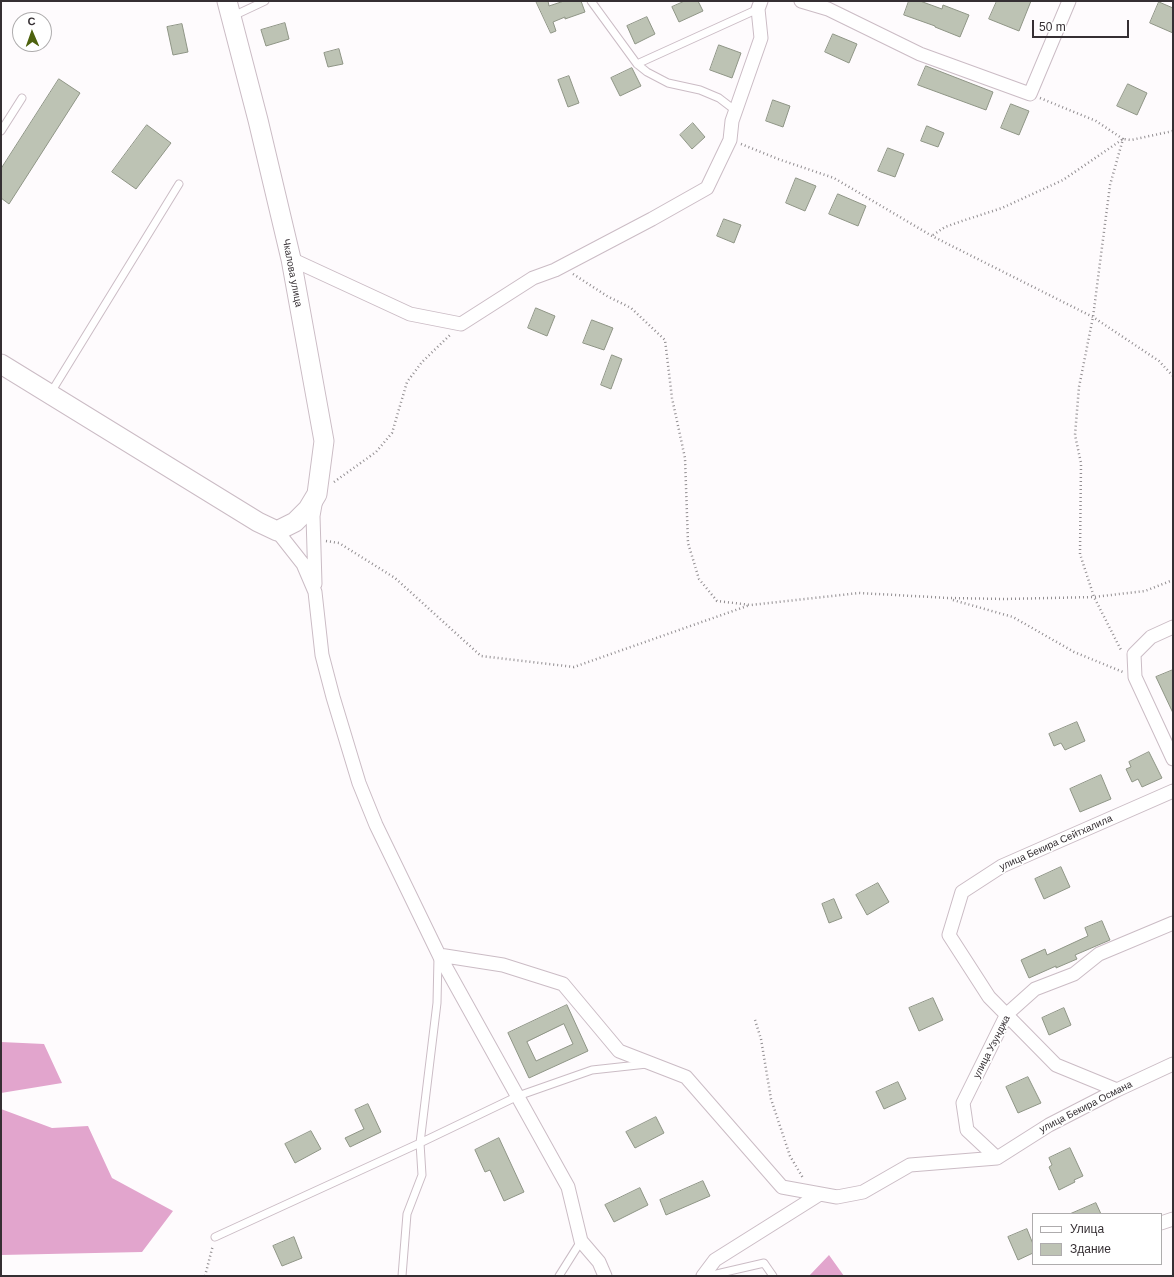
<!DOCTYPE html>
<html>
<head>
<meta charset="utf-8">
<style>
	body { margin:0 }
	#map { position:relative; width:1174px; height:1277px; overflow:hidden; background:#fefbfd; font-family:Arial,sans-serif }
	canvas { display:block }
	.frame { position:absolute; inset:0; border:2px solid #352f33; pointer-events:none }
	.legend { position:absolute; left:1032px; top:1213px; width:130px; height:52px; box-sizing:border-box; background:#fff; border:1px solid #aeacad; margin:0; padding:5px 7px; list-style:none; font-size:12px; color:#352f33 }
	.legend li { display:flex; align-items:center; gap:8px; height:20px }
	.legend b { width:20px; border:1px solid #aeacad }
	.north { position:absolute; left:12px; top:12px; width:40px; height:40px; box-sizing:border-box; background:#fff; border:1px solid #aeacad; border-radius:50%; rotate:358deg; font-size:11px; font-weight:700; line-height:16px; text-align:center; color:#352f33 }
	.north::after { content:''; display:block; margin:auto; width:14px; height:18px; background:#4d620e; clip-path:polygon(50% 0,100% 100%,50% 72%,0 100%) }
	.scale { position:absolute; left:1032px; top:20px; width:97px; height:18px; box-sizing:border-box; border:2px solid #352f33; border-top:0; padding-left:5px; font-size:12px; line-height:14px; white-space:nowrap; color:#352f33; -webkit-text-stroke:3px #fff; paint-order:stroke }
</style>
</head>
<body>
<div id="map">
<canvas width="1174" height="1277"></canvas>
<div class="frame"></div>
<ul class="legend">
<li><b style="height:5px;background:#fff"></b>Улица</li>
<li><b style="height:11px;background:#bdc3b4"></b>Здание</li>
</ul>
<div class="north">С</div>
<div class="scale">50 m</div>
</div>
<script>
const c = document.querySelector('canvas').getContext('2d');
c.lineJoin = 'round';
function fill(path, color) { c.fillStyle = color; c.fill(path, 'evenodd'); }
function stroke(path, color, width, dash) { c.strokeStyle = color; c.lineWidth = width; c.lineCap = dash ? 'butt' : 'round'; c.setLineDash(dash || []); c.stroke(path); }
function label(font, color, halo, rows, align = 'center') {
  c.font = font + ' Arial,sans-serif'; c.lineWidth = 3.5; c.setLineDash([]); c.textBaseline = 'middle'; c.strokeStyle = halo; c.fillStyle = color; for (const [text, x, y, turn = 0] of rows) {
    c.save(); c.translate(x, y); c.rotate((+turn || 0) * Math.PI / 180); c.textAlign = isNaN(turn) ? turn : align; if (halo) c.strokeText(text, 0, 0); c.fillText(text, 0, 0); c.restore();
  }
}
const forest = new Path2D(`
	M1,1042L44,1044L62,1083L1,1093Z
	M1,1109L52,1128L88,1126L112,1178L173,1211L142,1252L1,1255Z
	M829,1255L844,1276H809Z`);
const building = new Path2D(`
	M536,1H548L549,6L564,1H581L585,12L565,19V17L553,22L556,31L551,33Z
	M685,1H698L703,11L679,22L672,7Z
	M909,1H920L942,9L943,5L969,15L960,37L935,27V26L904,15Z
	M997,1H1031L1019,31L989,19Z
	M1159,2L1173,8V33L1150,23Z
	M647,17L655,34L635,44L627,26Z
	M285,23L289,39L266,46L261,30Z
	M182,24L188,52L173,55L167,27Z
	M833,34L857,44L849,63L825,52Z
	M719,45L741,53L732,78L710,70Z
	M339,49L343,64L328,67L324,53Z
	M926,66L993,92L986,110L918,85Z
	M632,68L641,86L620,96L611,78Z
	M569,76L579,103L568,107L558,80Z
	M59,79L80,93L9,204L1,198V169Z
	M1128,84L1147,93L1137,115L1117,106Z
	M773,100L790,106L783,127L766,121Z
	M1011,104L1029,111L1019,135L1001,128Z
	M693,123L705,137L692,149L680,135Z
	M147,125L171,143L136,189L112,172Z
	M927,126L944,133L938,147L921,141Z
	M888,148L904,154L895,177L878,171Z
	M796,178L816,186L805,211L786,203Z
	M838,194L866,206L858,226L829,214Z
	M724,219L741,225L734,243L717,236Z
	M536,308L555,316L547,336L528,328Z
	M592,320L613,328L604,350L583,343Z
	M612,355L622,359L611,389L601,385Z
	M1173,670V713L1156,677Z
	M1077,722L1085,741L1065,750L1061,743L1054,746L1049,734Z
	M1149,752L1162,778L1142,787L1138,779L1132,782L1126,769L1131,767L1129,762Z
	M1101,775L1111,799L1080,812L1070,789Z
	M1061,867L1070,887L1044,899L1035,879Z
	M878,883L889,902L867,915L856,895Z
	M834,899L842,918L829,923L822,904Z
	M1102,921L1110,940L1075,955L1077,959L1056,968V966L1029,978L1021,960L1045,949L1047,955L1088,936L1085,928Z
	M933,998L943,1020L919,1031L909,1008Z
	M567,1005L588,1051L529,1078L508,1033ZM564,1024L573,1044L536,1061L527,1042Z
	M1064,1008L1071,1025L1049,1035L1042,1018Z
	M1028,1077L1041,1103L1018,1113L1006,1087Z
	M898,1082L906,1099L884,1109L876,1092Z
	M368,1104L381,1132L350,1147L345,1138L364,1129L355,1110Z
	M656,1117L664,1133L635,1148L626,1132Z
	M311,1131L321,1149L295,1163L285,1144Z
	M499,1138L524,1192L504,1201L490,1170L485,1172L475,1150Z
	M1070,1148L1083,1176L1074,1180L1075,1182L1059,1190L1049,1167L1052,1165L1049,1158Z
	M703,1181L710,1196L666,1215L660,1200Z
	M640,1188L648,1205L614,1222L605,1205Z
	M1096,1203L1101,1214H1070Z
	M1027,1229L1033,1244V1253L1018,1260L1008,1237Z
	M294,1237L302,1258L282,1266L273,1246Z`);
const path = new Path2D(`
	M1040,98L1096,121L1123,139L1110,185L1093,317L1079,387L1075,435L1081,463L1080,554L1094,597L1122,652
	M741,144L778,159L834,178L932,236L1093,317L1159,361L1173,376
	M933,235L945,227L962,221L1002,208L1063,180L1123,139L1131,140L1173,131
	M573,274L607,296L631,308L665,340L672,398L685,458L688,543L699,579L717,601L751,605L859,593L949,598L1005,599L1094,597L1145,591L1173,580
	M334,482L376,452L392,433L407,382L422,362L451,334
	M326,541L339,543L395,578L481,656L574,667L750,605
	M953,600L1013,617L1074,652L1123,672
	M755,1020L761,1039L771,1099L790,1156L803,1178
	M205,1276L213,1245`);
const lane = new Path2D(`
	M591,1L637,64L647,72L668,83L700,90L719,98L736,111
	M231,17L265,1
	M637,64L758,9
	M1,131L22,98
	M50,394L179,184
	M215,1237L420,1143L437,1003L438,957
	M402,1276L407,1214L422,1175L420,1143L518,1096L592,1070L647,1064
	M559,1276L581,1241
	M708,1276L764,1263L773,1276`);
const street = new Path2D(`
	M801,1L828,9L920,54L1030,94L1069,1
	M291,259L410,314L461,324L533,278L555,270L652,219L707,188L730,140L732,121L761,38L758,9L761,1
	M277,531L303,564L315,592L322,655L333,697L359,783L376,825L439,955L568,1187L581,1241L599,1262L605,1276
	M315,584L313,516L316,499
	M1173,627L1151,637L1134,654L1135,677L1173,759
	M439,955L503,965L563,984L619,1051L686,1077L782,1187L837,1197L863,1192L910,1165L997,1158L1049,1125L1117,1090L1173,1064
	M1117,1090L1056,1065L989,997L949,935L962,892L1002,866L1173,791
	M997,1158L967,1130L963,1103L1007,1014L1035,989L1074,974L1099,954L1173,923
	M1161,1223L1173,1219
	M703,1276L715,1260L820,1194`);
const secondary = new Path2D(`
	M1,364L258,522L277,531L295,522L308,509L317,494L324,441L291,259L258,120L227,1`);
const streetNames = [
	["Чкалова улица",292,273,79],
	["улица Бекира Сейтхалила",1056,843,-24],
	["улица Узунджа",992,1047,-63],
	["улица Бекира Османа",1086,1107,-27]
];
fill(forest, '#e2a5cd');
fill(building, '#bdc3b4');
stroke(building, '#8f9586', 1);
stroke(lane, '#cbbcc5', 9);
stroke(street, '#cbbcc5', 15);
stroke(secondary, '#cbbcc5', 21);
stroke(path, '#928e91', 2.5, [1, 3]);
stroke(lane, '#fff', 7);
stroke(street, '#fff', 13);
stroke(secondary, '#fff', 19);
label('10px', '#352f33', '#fff', streetNames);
</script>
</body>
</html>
